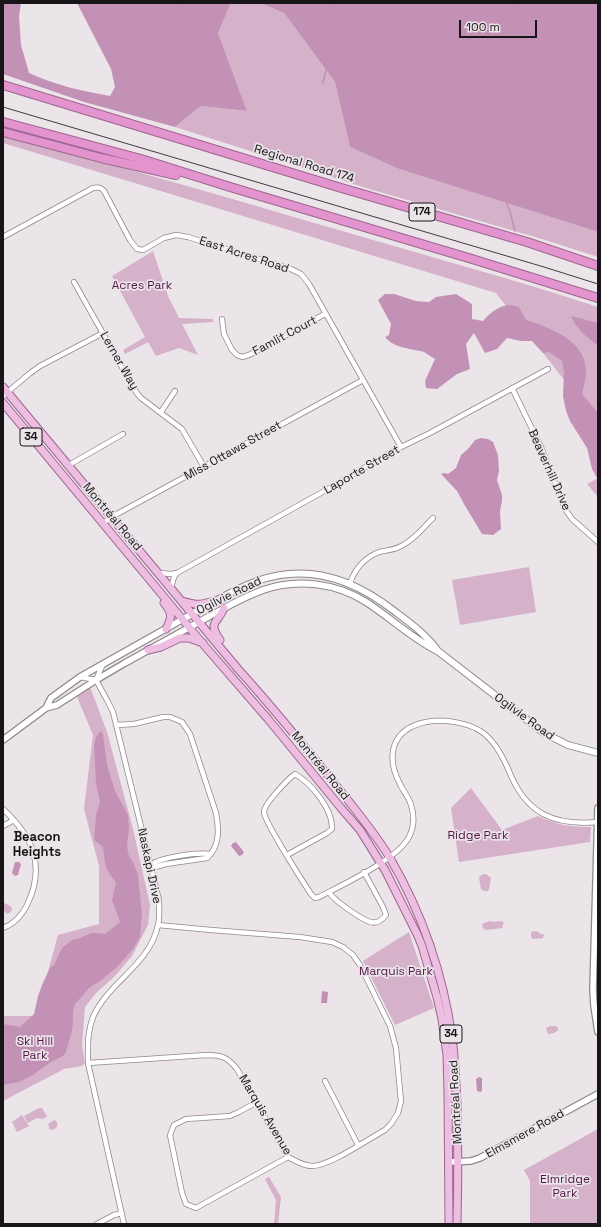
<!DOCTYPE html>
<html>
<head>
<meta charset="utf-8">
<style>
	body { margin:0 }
	#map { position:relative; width:601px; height:1227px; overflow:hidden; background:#ebe4e9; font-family:"Space Grotesk",sans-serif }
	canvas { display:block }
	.frame { position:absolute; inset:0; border:4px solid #171517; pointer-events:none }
	.scale { position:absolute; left:459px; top:20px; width:78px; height:18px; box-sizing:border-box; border:2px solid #171517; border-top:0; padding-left:5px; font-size:12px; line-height:14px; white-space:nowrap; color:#171517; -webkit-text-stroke:3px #ebe4e9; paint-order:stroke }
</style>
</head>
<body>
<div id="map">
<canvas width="601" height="1227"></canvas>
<div class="frame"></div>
<div class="scale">100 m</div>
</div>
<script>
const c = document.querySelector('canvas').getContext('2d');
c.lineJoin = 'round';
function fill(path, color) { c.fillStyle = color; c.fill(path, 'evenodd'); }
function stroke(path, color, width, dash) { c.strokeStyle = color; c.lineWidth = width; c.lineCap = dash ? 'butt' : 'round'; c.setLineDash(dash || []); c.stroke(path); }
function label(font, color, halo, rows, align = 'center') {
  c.font = font + ' "Space Grotesk",sans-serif'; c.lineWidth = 3.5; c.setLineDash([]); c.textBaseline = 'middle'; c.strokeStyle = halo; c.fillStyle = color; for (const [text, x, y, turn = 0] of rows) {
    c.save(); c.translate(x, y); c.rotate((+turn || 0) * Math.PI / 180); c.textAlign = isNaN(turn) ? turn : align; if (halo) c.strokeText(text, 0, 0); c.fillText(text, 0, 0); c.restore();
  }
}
const green = new Path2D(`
	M231,3H260L284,13L335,82L350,147L399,169L598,232V257L542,239L366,188L175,127L201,106L247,111L218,33Z
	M3,136C117,165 229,198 342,231C427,256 513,279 598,307V423L496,293L3,143Z
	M153,251L168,296L179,318L213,319V322L182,324L198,355L179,348L156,356L148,342L125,354L123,350L145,337L112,276Z
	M598,478V497L587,484Z
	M529,567L536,612L460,625L452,580Z
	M90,687L107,732L133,829L150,905L148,925L132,956L114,977L96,993L85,1007L82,1045L85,1063L82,1066L64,1069L3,1101V1016H36L58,935L99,924V866L84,809L93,735L77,697Z
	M471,788L502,830L538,816C557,825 570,827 591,827L590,842L459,862L451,808Z
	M486,874L491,878L489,889L488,891H484L481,889L479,878L481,875Z
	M4,903L9,905L12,908L11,912L7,914L3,909V904Z
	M489,921L493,922L502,921L505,924L502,925L503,928L486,930L483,928L482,924Z
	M535,931L539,932L540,934H544L543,938L533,939L531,937V932Z
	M409,932L434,1008L395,1025L363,961Z
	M550,1026H556L558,1028V1030L554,1033L548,1034L546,1028Z
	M39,1108H42L47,1116L43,1119L37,1118L28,1123L24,1116Z
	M22,1115L29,1126L17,1132L12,1122Z
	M54,1120L57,1122C58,1127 56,1130 50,1130L48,1124Z
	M598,1129V1224H530V1181L524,1170Z
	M269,1177L281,1197L278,1224H274L276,1200L265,1179Z`);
const forest = new Path2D(`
	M3,3H21L19,16L21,45L29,73C55,85 82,91 110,96L115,87L111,69L77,3H231L218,33L247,111L201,106L175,127L84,102L3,74Z
	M260,3H598V232L399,169L350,147L335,82L284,13Z
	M385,294H394L416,301L429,302L436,297L456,294L472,304V319L483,321C489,314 499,305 510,305C512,305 516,306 519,307L526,320C551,328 587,341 586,373C586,380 583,387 582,394L598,413V480L592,469L587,448L570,421L566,411L563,396L564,371L562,361L549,352L543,353L532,341H521L507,338L497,349L485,353L474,333L466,344L470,369L457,374L437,389L426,388L425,381L435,359C431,357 428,354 424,352C410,348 395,349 385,337L389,335L391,324L378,300Z
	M571,316L598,323V346C588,338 576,329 571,316Z
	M481,438L488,439L493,442L498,455L499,471L497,480L502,495V501L500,511L501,529L493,535L482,534L464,504L457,491L441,474L444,473L448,474L456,468L461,455L468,449L475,440Z
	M100,732H102L103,735L107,765L115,791L128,815L129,829L127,845L128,852L129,856L133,862L138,875L141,906L142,913L140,937L133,949L117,967L99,982L90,987L75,1004L73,1011V1022L72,1031L66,1052L63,1056L49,1063L33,1075L19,1082L3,1085V1024L20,1027L34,1014L38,996L42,985L50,968L54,965L62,948L72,940L80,938L91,933H95L105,934L120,922L112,900L116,882C105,869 105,864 103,847L94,840L96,815L100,802L96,783L94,745L96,737Z`);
const water = new Path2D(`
	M236,842L244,852L242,855L239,856L231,846L233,843Z
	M15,862H19L21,864L18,875L15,876L12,873Z
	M322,991L328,992L327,1003H321Z
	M479,1077L482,1078V1091L480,1092L477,1091L476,1079Z`);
const stream = new Path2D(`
	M177,3L174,26L178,96
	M323,83L330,53L329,3
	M515,231L510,212L501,190L492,157L494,144L493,127L491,111V104L499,68L511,35L519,3`);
const minor = new Path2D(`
	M3,237L93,188C98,187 101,187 104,191L130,240L137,249L143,250L164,238L176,235L188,237L291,269L301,274L309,284L401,447
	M74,282L136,392L141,398L182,429L204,467
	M222,319L224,334L232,350L237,355L242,357L249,355L325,314
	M512,388L541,447L565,509L572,519L598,542
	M3,396L29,374L40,366L103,333
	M161,412L175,391
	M69,465L123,434
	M103,523L117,514L363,380
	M159,573L171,574L177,573L328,489L391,452L430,433L548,369
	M350,583C355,569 364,558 379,552C387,550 396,550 403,545C415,539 424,527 433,518
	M171,588L174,577L177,573
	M80,677L96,680L107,700L113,712L159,900C159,908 160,917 158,925C153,950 134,967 116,985C107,995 98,1005 93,1017C87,1033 88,1046 88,1063L124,1224
	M96,680L103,664
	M116,725L134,724L163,717H170L182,722L190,734L216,813C219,830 220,846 207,858L166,864L155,867L150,865
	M3,809C33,837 46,866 27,905C22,915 14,924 3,928
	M3,826L14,820
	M287,855L327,833L332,829C333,809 311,783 295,774C288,779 264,804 264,812C264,821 303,882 311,894L315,898L319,897C342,885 398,859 409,837C414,827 415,817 411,805C409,797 403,791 400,784C385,755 392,729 426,722C444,719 467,722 482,732C495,741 503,757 509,771C526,814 554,826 598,822
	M150,865C162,857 197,852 211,854
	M329,892C333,900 361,919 370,922C376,924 382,920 386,915L383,907L364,872
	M88,1063L206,1055C222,1055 227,1057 237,1069L288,1157C296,1161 303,1166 312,1166C330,1166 368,1139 385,1130L391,1124L398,1113L401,1101L396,1048L390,1026L360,965L353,955L343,947L332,942L300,937L211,930L158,925
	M325,1081L358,1145
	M257,1102L239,1112L230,1116L186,1119L174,1125L170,1135L182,1193L186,1204L196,1208L288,1157
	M97,1224L114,1215L122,1213`);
const tertiary = new Path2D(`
	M46,708L51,698L80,677L183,619
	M3,740L46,708L57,705L96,680L125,663L190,627
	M598,808L593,990L594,1006L598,1032
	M449,1162L471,1161L480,1158L598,1094`);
const secondary = new Path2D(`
	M183,619C206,606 232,590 257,581C307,563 353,579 393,610C410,623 426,634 438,651
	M190,627C214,614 238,599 263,590C297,578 336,583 366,602C391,618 411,638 439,652L544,733L568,745L598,753`);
const primary = new Path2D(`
	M3,387L238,669C270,704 300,741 330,778C351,804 373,830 390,858C422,913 443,974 452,1037C455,1060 456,1083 457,1105C458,1145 458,1184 457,1224
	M3,403L203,644L268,719L341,808L360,830L385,870L417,934L422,946L437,997L442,1019L447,1055L448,1091L449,1224
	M182,601C199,606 200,605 218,600
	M164,603C173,614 172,617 166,629
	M220,640C207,621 218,624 224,608
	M148,650L161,647L180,638H189L203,643`);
const motorway = new Path2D(`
	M3,85L338,187L527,242L598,266
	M3,122L141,159L230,187L472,259L598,298
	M3,132L101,158L176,175`);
const tram = new Path2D(`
	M3,107L544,267L598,284`);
const shields = [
	[422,212,26],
	[31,437,22],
	[451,1034,22]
];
const shieldNames = [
	["174",422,212],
	["34",31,437],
	["34",451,1034]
];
const streetNames = [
	["Regional Road 174",304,164,17],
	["East Acres Road",244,255,18],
	["Famlit Court",285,336,-28],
	["Lerner Way",119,361,60],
	["Miss Ottawa Street",233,451,-29],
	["Laporte Street",362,470,-30],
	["Beaverhill Drive",549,470,66],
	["Montréal Road",112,517,50],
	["Ogilvie Road",229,596,-26],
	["Ogilvie Road",524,717,36],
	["Montréal Road",320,766,51],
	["Naskapi Drive",149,866,78],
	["Montréal Road",456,1102,-93],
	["Marquis Avenue",265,1115,59],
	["Elmsmere Road",525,1134,-29]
];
const parkNames = [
	["Acres Park",142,286],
	["Ridge Park",478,836],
	["Marquis Park",396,972],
	["Ski Hill",35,1042],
	["Park",35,1056],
	["Elmridge",565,1180],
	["Park",565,1194]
];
const neighbourhoodNames = [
	["Beacon",37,837],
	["Heights",37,852]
];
fill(green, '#d5b1ca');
fill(forest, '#c491b6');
fill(water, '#c390b5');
stroke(stream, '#c390b5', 1.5);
stroke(minor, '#8e878c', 6);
stroke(tertiary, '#8e878c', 8);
stroke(secondary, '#8e878c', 8);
stroke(primary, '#9c678e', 9);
stroke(motorway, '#9c678e', 10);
stroke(minor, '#fff', 4.5);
stroke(tertiary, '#fff', 5.5);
stroke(secondary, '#fff', 6);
stroke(primary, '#eebee2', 7);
stroke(motorway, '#e393ce', 8);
stroke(tram, '#3f3c3f', 1);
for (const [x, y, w] of shields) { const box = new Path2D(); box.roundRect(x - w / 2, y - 9, w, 18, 3); c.fillStyle = '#ebe4e9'; c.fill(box); stroke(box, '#171517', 1); }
label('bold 11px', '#171517', null, shieldNames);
label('12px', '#171517', '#ebe4e9', streetNames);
label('12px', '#541647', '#ebe4e9', parkNames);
label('bold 13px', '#171517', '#ebe4e9', neighbourhoodNames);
</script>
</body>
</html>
